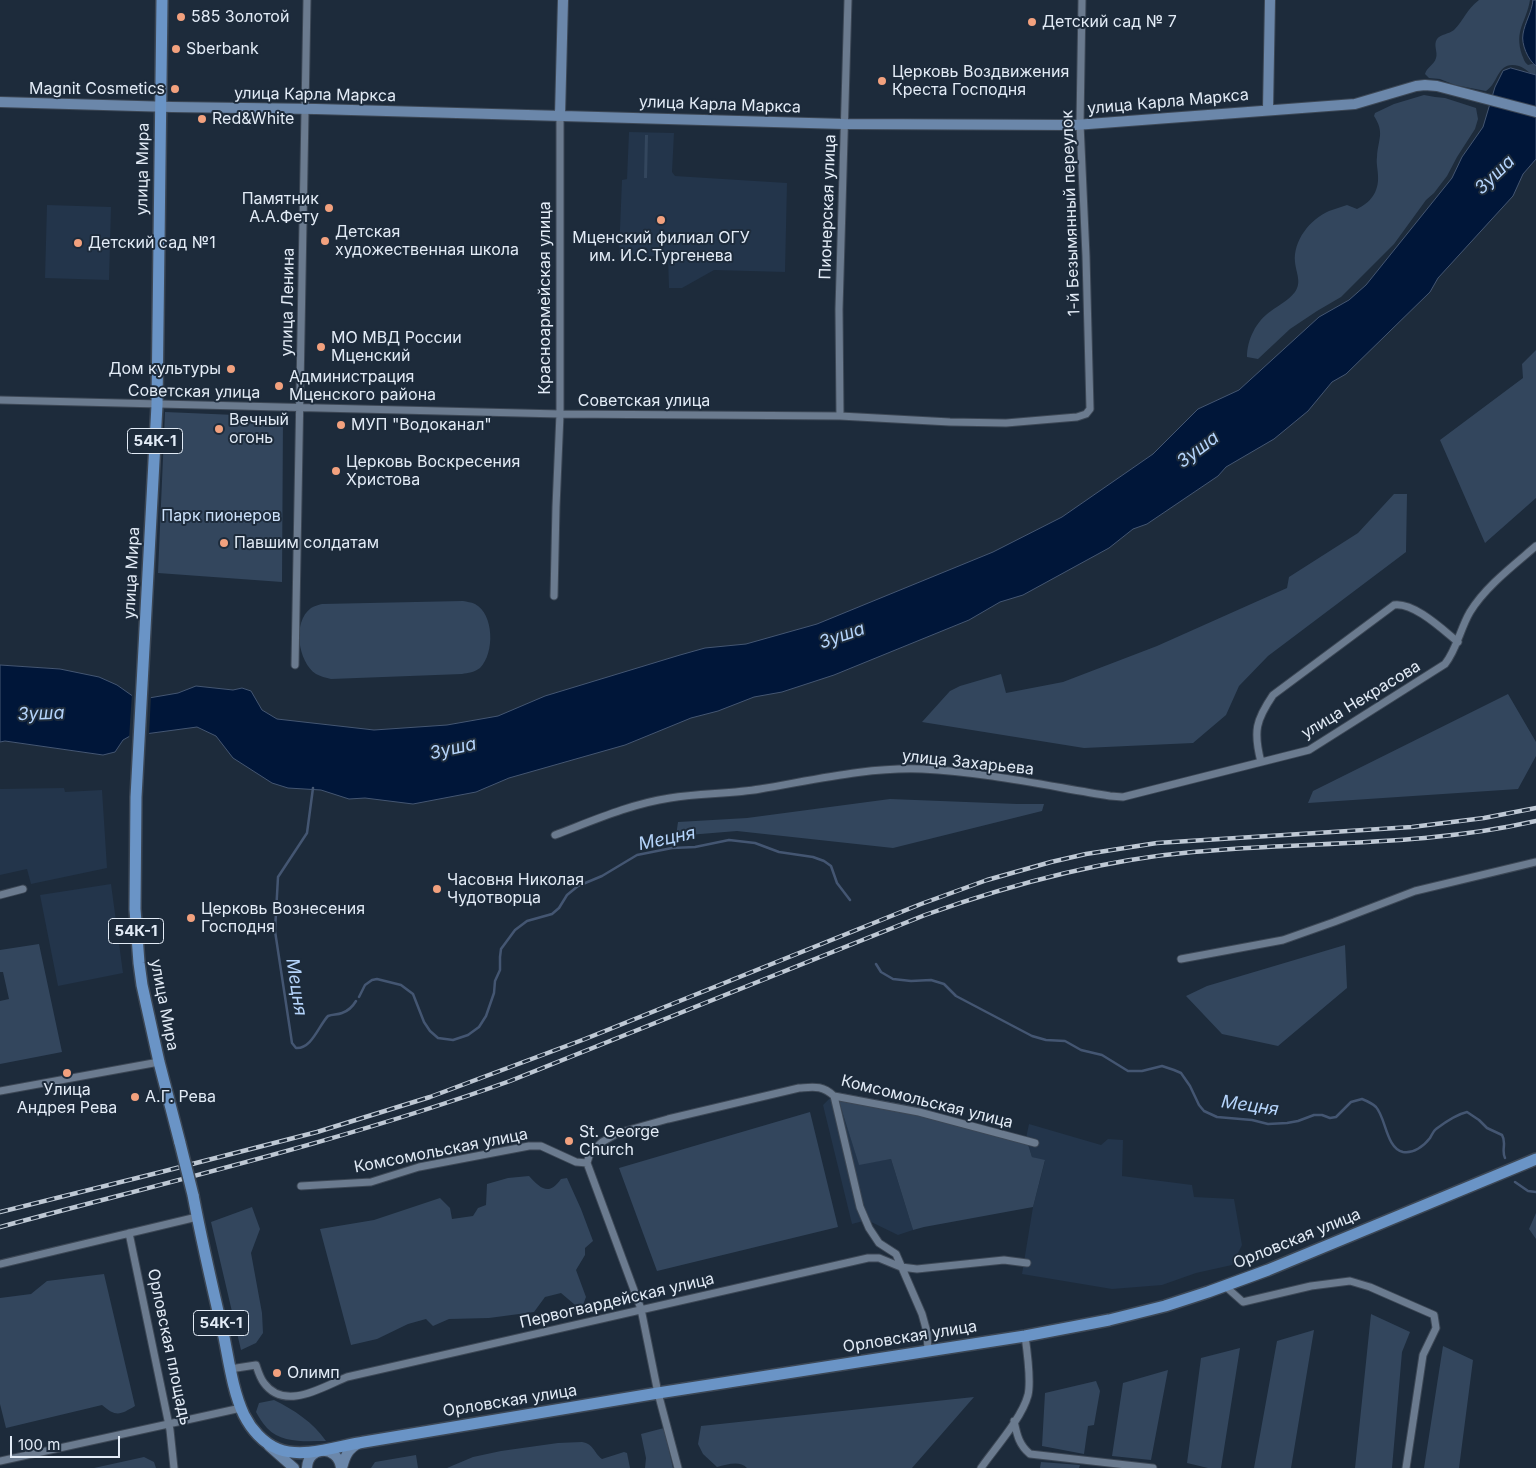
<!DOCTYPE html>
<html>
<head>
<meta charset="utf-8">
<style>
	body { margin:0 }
	#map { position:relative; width:1536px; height:1468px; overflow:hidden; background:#1d2b3b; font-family:Inter,sans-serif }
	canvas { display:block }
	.scale { position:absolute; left:10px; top:1436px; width:110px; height:22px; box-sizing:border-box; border:2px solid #e2ebf6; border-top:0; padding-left:6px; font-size:15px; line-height:18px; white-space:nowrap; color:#e2ebf6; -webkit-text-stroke:4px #1d2b3b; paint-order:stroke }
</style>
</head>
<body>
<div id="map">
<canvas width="1536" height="1468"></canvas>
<div class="scale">100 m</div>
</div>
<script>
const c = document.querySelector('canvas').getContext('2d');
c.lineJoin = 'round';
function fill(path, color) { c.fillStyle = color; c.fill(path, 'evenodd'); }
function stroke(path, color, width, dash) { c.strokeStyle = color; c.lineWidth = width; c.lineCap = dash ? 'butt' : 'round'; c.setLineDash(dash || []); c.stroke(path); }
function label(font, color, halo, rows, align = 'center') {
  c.font = font + ' Inter,sans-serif'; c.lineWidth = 4; c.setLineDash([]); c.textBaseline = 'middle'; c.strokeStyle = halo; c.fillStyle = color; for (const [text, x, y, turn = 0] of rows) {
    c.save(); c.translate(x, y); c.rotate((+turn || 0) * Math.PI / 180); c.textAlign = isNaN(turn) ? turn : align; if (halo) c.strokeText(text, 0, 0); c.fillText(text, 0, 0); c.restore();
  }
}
const built = new Path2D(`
	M629,132L674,133L672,172L675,176L787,183L785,272L714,270L682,288H669L668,257L619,254L622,180L627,179Z
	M47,205L111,207L109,280L45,278Z
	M64,788L65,792L102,790L107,868L31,884L27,869L0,875V789Z
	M111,884L123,973L58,986L40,895Z
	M836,1092L859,1164L891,1159L913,1230L898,1235L867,1220L852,1224L823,1105Z
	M1029,1124L1101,1145L1108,1139L1123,1140L1122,1176L1192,1185L1194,1197L1234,1199L1242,1245L1232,1265L1196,1273L1162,1285L1112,1289L1022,1274L1033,1207L1045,1161L1032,1157L1026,1138Z`);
const green = new Path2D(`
	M1479,0H1530C1526,23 1514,30 1522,55C1524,59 1524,62 1528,65L1536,63V76C1529,74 1526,68 1519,66C1497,60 1499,83 1486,91L1455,85L1440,79L1429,78L1425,74C1427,67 1434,65 1436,58C1438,52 1433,45 1437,39C1441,34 1449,34 1454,30C1464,20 1466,10 1479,0Z
	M1424,95L1435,97L1445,98L1476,108L1478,119L1475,129L1457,157L1447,176L1434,193L1426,200L1394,244L1341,297L1317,311L1290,329L1258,359L1247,357C1247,340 1256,321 1271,311C1279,305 1289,300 1295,292C1302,282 1296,273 1295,262C1293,241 1310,219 1329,211C1335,209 1341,207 1347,205L1357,209C1370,203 1379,192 1378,176C1378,170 1376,163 1377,157C1378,139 1385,133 1374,116L1375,113L1394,104Z
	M645,135H648L647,178H644Z
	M1536,350V498L1485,543L1440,440L1523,378L1522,364Z
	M165,412L283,417L282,582L158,573Z
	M1394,494H1407L1406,552L1268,656L1239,686L1226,715L1193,743L1084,748L922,722L950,691L960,686L1001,674L1006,693L1063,682L1157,646L1287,588L1289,577L1358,533Z
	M463,601C467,602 471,602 475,604C494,614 495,653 480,668C475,672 468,673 462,674L331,679C326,678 320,676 316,674C298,662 292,622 311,608C314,606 318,605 322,604Z
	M1508,694L1536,742V756L1518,789L1308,803L1313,791Z
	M890,799L1017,804H1044L1042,811L893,848L737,831L676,836L678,822L747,818Z
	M39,944L62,1052L0,1064V1001L9,999L3,972H0V950Z
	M1345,945L1347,988L1278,1046L1222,1034L1186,996L1207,986Z
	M836,1092L918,1107L1026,1138L1032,1157L1045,1160L1033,1207L924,1227L913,1230L891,1159L859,1165Z
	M810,1112L838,1227L657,1271L619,1168Z
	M529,1176C541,1189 549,1196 561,1179L567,1178L581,1209L593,1241L585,1248V1255L576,1270L586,1297L581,1310L561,1293L545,1297L534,1312L489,1318L449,1319L433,1326L426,1319L408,1324L377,1339L351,1345L320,1229L374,1220L440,1198L450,1208L452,1219L473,1216L478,1208L486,1205L487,1184L508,1178Z
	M252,1207L260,1229L251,1253L262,1313L263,1333L256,1343L241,1350L211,1222Z
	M1536,1213V1239L1529,1229Z
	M104,1274L135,1406C120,1415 116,1417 102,1405L6,1428L0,1404V1298L31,1294L47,1281Z
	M1371,1314L1410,1332L1402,1352L1392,1468H1355Z
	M1314,1330L1291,1468H1254L1277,1341Z
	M1443,1346L1473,1360L1459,1468H1424Z
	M1240,1348L1221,1468H1208L1187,1463L1201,1358Z
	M1168,1370L1151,1460L1112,1456L1123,1383Z
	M1096,1381L1100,1391L1094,1425L1088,1426L1084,1454L1042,1446L1045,1393Z
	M974,1397L912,1468H747C739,1460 727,1465 717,1467L703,1454L698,1444L701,1426Z
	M274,1400C294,1410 313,1422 326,1441C306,1441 282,1444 267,1428C262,1423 259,1417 256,1412L259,1403Z
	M664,1428L673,1468H645L646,1458L641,1434Z
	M582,1442C594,1444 593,1452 602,1459L624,1452L627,1453L630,1468H447L473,1457L501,1451L558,1443Z
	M416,1455L418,1468H371L375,1462Z
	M144,1457L154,1462L156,1468H94Z
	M1041,1462L1080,1465L1079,1468H1040Z`);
const water = new Path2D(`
	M1533,0H1536V66C1528,60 1521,44 1523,34C1525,22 1532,12 1533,0Z
	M1511,68L1536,75V159L1523,174L1513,196L1438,278L1430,292L1346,374L1332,382L1308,411L1274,439L1226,467L1218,476L1147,524L1133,529L1109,548L1023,595L1000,602L969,620L834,675L782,692L754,697L718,711L691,718L625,745L509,778L476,792L413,804L365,798L349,799L321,790L288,788L272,783L233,758L216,736L197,727L130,736L123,740L115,752L103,755L5,741L0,742V665L60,669L99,677L117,685L134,697L143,699L178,693L196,686L233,690L242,688L251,691L262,710L277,719L374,730L447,725L498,716L545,696L680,655L705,648L746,644L817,624L993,552L1062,517L1153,454L1198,409L1239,390L1319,317L1349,300L1366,285L1452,178L1462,157L1483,127L1495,87L1503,71Z`);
const pier = new Path2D(`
	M132,693L143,696L151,695L149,736L129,739Z`);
const stream = new Path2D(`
	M313,788L307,833L278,877L275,931L292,1043L296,1048C312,1049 319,1025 328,1016C333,1014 337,1015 342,1013C348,1011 353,1006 356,1001
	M876,964L881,972L893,979L911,981L931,980L944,984L956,996L1032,1036L1046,1040L1065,1041L1081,1050L1102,1055L1128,1071H1142L1162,1066L1174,1070L1181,1073L1190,1086L1199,1105L1204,1111L1217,1117L1252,1120L1268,1124L1287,1123L1298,1121L1314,1115H1322L1330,1118L1336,1117L1351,1102L1362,1099C1367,1101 1372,1103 1376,1107C1386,1118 1386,1148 1403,1152C1413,1154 1424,1146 1430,1138C1432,1135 1433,1131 1436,1129C1444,1123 1458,1114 1467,1112L1479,1120L1487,1128L1502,1135C1507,1143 1501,1150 1505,1158
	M359,997L365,985L372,980L377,979L401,985L413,994L424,1022L430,1031L438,1038L453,1040L468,1035L479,1027L486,1016L494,993L495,981L500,970V957L501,949L515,930L527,921L552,914L559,908L567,895L578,886L602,876L637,855L672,848L695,847L729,840L755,843L779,852L813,857L824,861L831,866L837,883L850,900
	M1515,1182L1528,1191L1536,1192`);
const street = new Path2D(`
	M0,400L560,414L840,416L950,422L1006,423L1077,417L1086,414L1090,409L1086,256L1080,124L1082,0
	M840,416L839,309L848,0
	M554,596L556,507L560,414V115
	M295,665L307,0
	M1261,762C1253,731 1256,720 1273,695L1394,605C1414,602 1443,630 1458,642
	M555,835C592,821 630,804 670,798C700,793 731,794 760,789C814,780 867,767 922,769C985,772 1048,786 1110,796L1123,797L1309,750L1445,664C1457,649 1460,629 1470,612C1485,587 1514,565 1536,546
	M0,895L23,889
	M1181,959L1283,940L1334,922L1415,891L1536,862
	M0,1091L159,1062
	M834,1096L860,1207L869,1228L879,1243L896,1254L922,1314L927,1332L928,1351
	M587,1163L590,1153L602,1142L618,1133L668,1119L799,1088C814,1087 822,1085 834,1096L919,1112L1035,1143
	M587,1163L641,1309L658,1393L678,1468
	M301,1186L371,1182L419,1167L529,1146H541L576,1162L587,1163
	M129,1233L170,1430L174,1468
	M0,1264L197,1217
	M1225,1286L1243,1302L1311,1286L1350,1281L1370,1287L1434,1315L1436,1328L1423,1355L1406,1468
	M230,1369L256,1365C258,1371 260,1378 264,1383C285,1412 324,1386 347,1377L868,1258H879L901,1267L917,1269L1004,1260L1027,1263
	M1014,1421C1017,1435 1019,1445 1030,1454L1153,1468
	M0,1461L241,1408
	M981,1468C995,1448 1022,1418 1028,1395C1031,1382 1027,1350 1025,1336`);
const secondary = new Path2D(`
	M0,102L172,107L316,109L844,124L1075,125L1355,104L1416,86L1425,85L1437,86L1536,112
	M1268,109L1270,0
	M560,115L563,0
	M269,1446L294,1468
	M307,1468C308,1445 338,1445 341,1468
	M342,1468C345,1456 348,1449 359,1443`);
const primary = new Path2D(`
	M162,0L157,405L136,797L135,909L139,963L142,985L159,1062L180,1143
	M193,1195C202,1243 213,1290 224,1337C229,1362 233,1392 244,1415C251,1429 263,1443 278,1449C303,1459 338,1446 364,1442L658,1393L1025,1336L1109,1320L1165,1306L1208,1292L1268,1270L1536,1159`);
const rail = new Path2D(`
	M0,1212L161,1172L317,1132L430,1097L585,1039L921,904L987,880L1051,862L1086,854L1157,843L1412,827L1484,818L1536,808
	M0,1227C171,1181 343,1141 510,1081L925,915C1012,884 1101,860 1193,852C1308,841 1423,847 1536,821`);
const primaryBridge = new Path2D(`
	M180,1143L193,1195`);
const markers = [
	[181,17,5,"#f2a17e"],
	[1032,22,5,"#f2a17e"],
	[176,49,5,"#f2a17e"],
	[882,81,5,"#f2a17e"],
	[175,89,5,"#f2a17e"],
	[202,119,5,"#f2a17e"],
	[329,208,5,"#f2a17e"],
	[661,220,5,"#f2a17e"],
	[325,241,5,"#f2a17e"],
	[78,243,5,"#f2a17e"],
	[321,347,5,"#f2a17e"],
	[231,369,5,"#f2a17e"],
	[279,386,5,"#f2a17e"],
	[341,425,5,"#f2a17e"],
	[219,429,5,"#f2a17e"],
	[336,471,5,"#f2a17e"],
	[224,543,5,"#f2a17e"],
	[437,889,5,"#f2a17e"],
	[191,918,5,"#f2a17e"],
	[67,1073,5,"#f2a17e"],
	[135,1097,5,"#f2a17e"],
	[569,1141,5,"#f2a17e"],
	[277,1373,5,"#f2a17e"]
];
const shields = [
	[155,441,55],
	[136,931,55],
	[221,1323,55]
];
const shieldNames = [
	["54К-1",155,441],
	["54К-1",136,931],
	["54К-1",221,1323]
];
const poiNames = [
	["585 Золотой",191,17],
	["Детский сад № 7",1042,22],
	["Sberbank",186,49],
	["Церковь Воздвижения",892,72],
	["Креста Господня",892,90],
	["Magnit Cosmetics",165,89,"right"],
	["Red&White",212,119],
	["Памятник",319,199,"right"],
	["А.А.Фету",319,217,"right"],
	["Детская",335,232],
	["художественная школа",335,250],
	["Мценский филиал ОГУ",661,238,"center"],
	["им. И.С.Тургенева",661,256,"center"],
	["Детский сад №1",88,243],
	["МО МВД России",331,338],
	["Мценский",331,356],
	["Дом культуры",221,369,"right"],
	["Администрация",289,377],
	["Мценского района",289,395],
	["Вечный",229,420],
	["огонь",229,438],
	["МУП \"Водоканал\"",351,425],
	["Церковь Воскресения",346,462],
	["Христова",346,480],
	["Павшим солдатам",234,543],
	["Часовня Николая",447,880],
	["Чудотворца",447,898],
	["Церковь Вознесения",201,909],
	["Господня",201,927],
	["Улица",67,1090,"center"],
	["Андрея Рева",67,1108,"center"],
	["А.Г. Рева",145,1097],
	["St. George",579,1132],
	["Church",579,1150],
	["Олимп",287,1373]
];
const streetNames = [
	["улица Карла Маркса",315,95,1],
	["улица Карла Маркса",1168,102,-5],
	["улица Карла Маркса",720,105,2],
	["улица Мира",143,169,-89],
	["Пионерская улица",828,207,-88],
	["1-й Безымянный переулок",1071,213,-92],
	["Красноармейская улица",545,298,-90],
	["улица Ленина",288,302,-89],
	["Советская улица",194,392,1],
	["Советская улица",644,401],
	["улица Мира",132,573,-87],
	["улица Некрасова",1361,700,-31],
	["улица Захарьева",968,763,6],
	["улица Мира",164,1005,79],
	["Комсомольская улица",927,1102,14],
	["Комсомольская улица",441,1151,-11],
	["Орловская улица",1297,1239,-22],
	["Первогвардейская улица",617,1301,-13],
	["Орловская улица",910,1337,-9],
	["Орловская площадь",169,1347,78],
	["Орловская улица",510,1401,-9]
];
const parkNames = [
	["Парк пионеров",221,516]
];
const waterNames = [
	["Зуша",1495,175,-44],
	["Зуша",1198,450,-37],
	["Зуша",842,636,-19],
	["Зуша",41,714,-2],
	["Зуша",453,749,-13],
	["Мецня",667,839,-12],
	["Мецня",296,987,81],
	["Мецня",1250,1106,8]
];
fill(built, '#23354b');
fill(green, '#33465d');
fill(water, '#001639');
stroke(water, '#445672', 1);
fill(pier, '#1d2b3b');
stroke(stream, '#445672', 2.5);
stroke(street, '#3c4755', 9);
stroke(secondary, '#3c4755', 12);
stroke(primary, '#3c4755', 14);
stroke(street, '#6b7b8f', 7);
stroke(secondary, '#6b87aa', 10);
stroke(primary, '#6a94c6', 11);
stroke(rail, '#bec8d4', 4.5);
stroke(rail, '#1d2b3b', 2.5, [8]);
stroke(primaryBridge, '#3c4755', 14, []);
stroke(primaryBridge, '#6a94c6', 11);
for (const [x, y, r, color] of markers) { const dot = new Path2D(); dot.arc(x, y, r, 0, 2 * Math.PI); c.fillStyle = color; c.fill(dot); stroke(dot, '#1d2b3b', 2); }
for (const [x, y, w] of shields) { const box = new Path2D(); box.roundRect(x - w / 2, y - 12.5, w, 25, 4); c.fillStyle = '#1d2b3b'; c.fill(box); stroke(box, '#e2ebf6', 1); }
label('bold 15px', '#e2ebf6', null, shieldNames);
label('16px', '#e2ebf6', '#1d2b3b', poiNames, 'left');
label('16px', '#e2ebf6', '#1d2b3b', streetNames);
label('16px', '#cce1fb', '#1d2b3b', parkNames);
label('italic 18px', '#b5d4fb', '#1d2b3b', waterNames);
</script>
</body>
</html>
